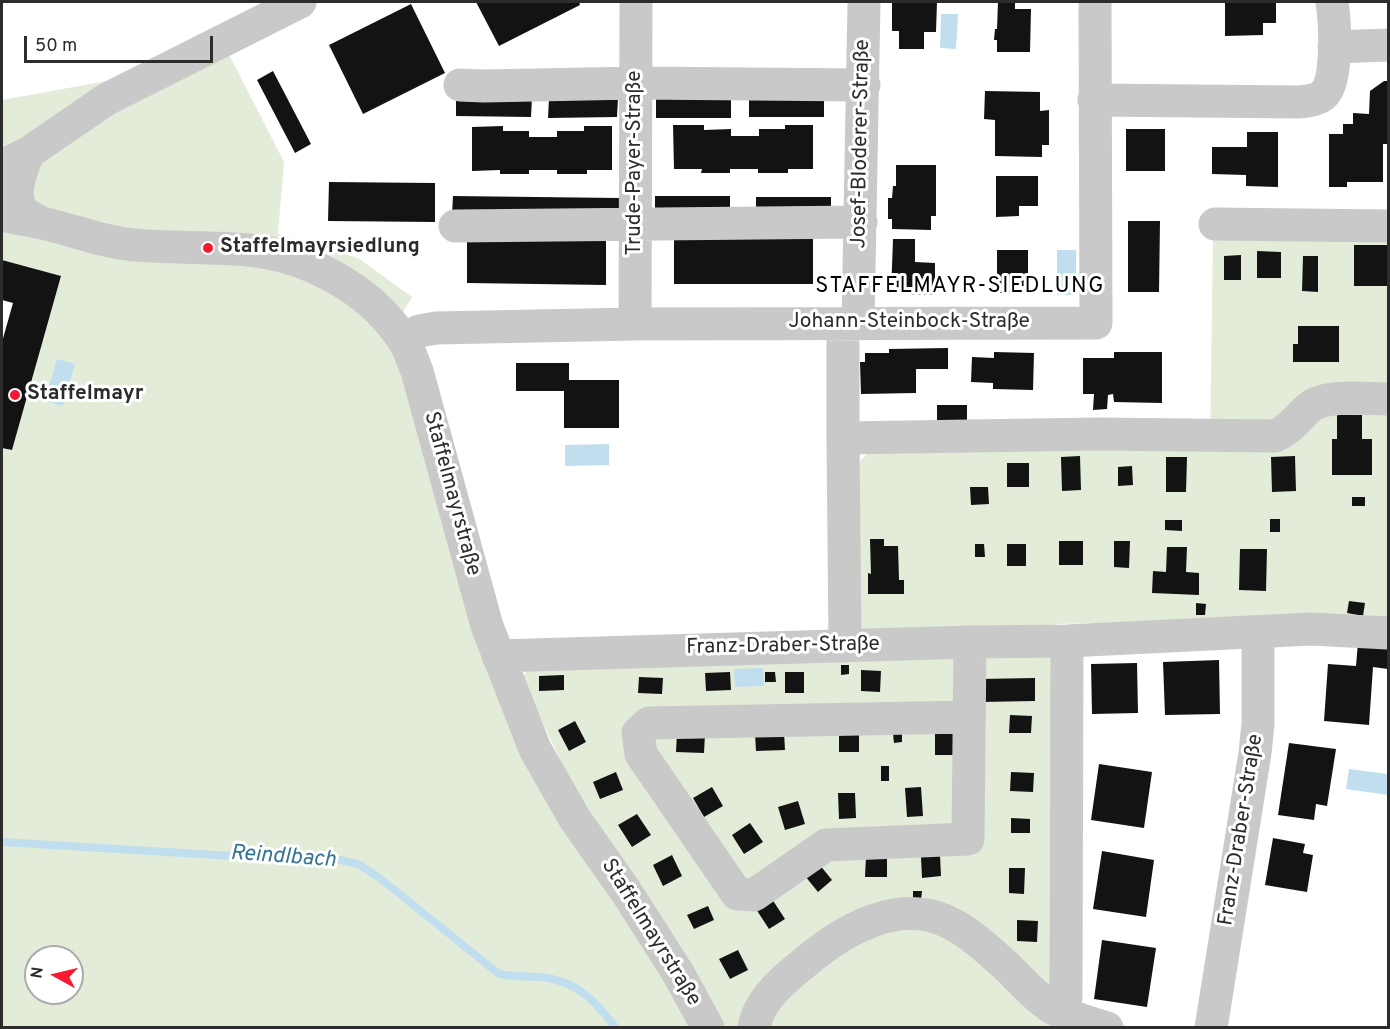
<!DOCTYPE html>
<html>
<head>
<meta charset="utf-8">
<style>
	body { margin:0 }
	#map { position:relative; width:1390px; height:1029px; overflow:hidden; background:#fff; font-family:Overpass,sans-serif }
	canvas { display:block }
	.frame { position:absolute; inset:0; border:3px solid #2c2c2c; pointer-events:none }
	.north { position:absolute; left:24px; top:945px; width:60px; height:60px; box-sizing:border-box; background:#fff; border:2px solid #ababab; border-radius:50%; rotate:278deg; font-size:16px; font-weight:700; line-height:24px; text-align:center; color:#2c2c2c }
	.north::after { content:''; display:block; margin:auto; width:21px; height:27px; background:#f61b33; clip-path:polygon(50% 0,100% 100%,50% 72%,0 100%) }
	.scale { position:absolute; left:24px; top:36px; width:189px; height:27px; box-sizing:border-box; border:3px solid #2c2c2c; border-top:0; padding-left:8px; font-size:18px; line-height:21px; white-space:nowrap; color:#2c2c2c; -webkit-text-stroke:4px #fff; paint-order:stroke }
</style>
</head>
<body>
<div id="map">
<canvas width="1390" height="1029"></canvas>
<div class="frame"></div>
<div class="north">N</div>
<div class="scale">50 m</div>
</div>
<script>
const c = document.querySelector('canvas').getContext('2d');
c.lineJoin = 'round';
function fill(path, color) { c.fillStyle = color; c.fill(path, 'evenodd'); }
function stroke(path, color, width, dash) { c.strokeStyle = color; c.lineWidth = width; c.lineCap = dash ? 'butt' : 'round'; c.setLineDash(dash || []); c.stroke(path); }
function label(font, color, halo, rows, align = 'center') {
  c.font = font + ' Overpass,sans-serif'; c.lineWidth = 6; c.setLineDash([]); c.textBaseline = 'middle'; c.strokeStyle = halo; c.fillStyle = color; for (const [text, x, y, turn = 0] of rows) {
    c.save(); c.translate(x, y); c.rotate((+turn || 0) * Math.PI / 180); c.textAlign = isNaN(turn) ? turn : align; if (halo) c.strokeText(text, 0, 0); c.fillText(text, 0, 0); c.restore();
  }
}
const green = new Path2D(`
	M217,31L284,162L278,234L358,258L412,297L389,336L405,371L458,575L700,1027H2V448L12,450L61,276L2,260V100L112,80ZM36,957H72V993H36Z
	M1213,231L1388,238V628L1210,621L1055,624L1059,1002L1130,1027H721L568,776L522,679L529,666L856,661L860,461L869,452L1210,448Z`);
const water = new Path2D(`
	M941,14H958L956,49L940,48Z
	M1057,250H1076V295H1057Z
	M57,359L75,364L63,406L45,401Z
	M609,444V465L565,466V445Z
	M763,668L764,686L735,687L734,669Z
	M1349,769L1388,774V795L1346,789Z`);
const stream = new Path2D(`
	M2,842L232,856L340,860L358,864L381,879L499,974C514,977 527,976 541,977C578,981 595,1001 616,1028`);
const building = new Path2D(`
	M476,2H579L580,5L499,46Z
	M892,2H937L936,32H924V49H899V31H892Z
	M998,2H1015V9H1031L1030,52H997V40H994L995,29H997Z
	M1225,2H1276V23H1263V35L1225,36Z
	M411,4L445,73L363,114L329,45Z
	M273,71L311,144L295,153L257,80Z
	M1384,81H1388V144H1383V182H1347V187H1329V134H1343V124H1353V113L1369,114L1370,91Z
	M985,91L1040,92V111L1049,110V145H1042V157L995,156V120L984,119Z
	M456,97H532L531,117L456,116Z
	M749,97L824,98V117H749Z
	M549,98H618L617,117L548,118Z
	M656,98H731V118H656Z
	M673,125H704V130L731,129V136H759V129H785V125H813V169H788V173H758V169H730V173H701L702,169H674Z
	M503,126V131H529V137H557V131H584V126H612V170H587V174H557V170H529V174H500V170L472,171V127Z
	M1126,129H1165V171H1126Z
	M1247,132H1278V187L1246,186V175L1212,174V147H1247Z
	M896,165H936V216H931V230L892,229V219H888V198H892L893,186H896Z
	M996,176H1038V206H1019V216L996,217Z
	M329,182L435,183V222L328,221Z
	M453,196L619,198V217L452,215Z
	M655,196H730V216L655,215Z
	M756,197H831V216H756Z
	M1128,221H1160L1159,292H1128Z
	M674,232H813V284H674Z
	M467,238L606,240V285L467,283Z
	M893,239H915V262L935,263V295L891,294Z
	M1354,245H1388V286H1354Z
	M997,250H1028V286H1016V293H997Z
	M1257,251L1281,252V278H1257Z
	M1241,255V280H1224V256Z
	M1303,256H1318V292L1302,291Z
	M2,260L61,276L12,450L2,448V342L13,303L2,300Z
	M1298,326H1339V362H1293V344H1298Z
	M948,348V369H916V393L861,394L860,362H865V353H889V349Z
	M994,352L1034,353L1033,390L993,389V383L971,382L972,357L994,358Z
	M1114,352H1162V403L1114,402L1113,394L1108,395L1107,409L1093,410L1094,394H1083V358H1114Z
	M516,363H569V380H619V428H564V391H516Z
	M937,405H967V425L937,424Z
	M1337,415H1362V439H1372V475H1332V439H1337Z
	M1080,456L1081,490L1062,491L1061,457Z
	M1295,456L1296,491L1272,492L1271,457Z
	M1166,457H1187L1186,492H1166Z
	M1007,463H1029V487H1007Z
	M1132,466L1133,485L1118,486V467Z
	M970,487H988L989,504L971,505Z
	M1352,497H1365V506H1352Z
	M1270,519H1280V532H1270Z
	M1165,520H1182V531L1165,530Z
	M870,539H884V546H898L899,580H904V594H868V573L871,574Z
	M1059,541H1083V565H1059Z
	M1114,541H1130L1129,568L1114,567Z
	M975,544H984L985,557H975Z
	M1007,544H1026V566H1007Z
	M1167,547H1187L1186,572L1199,573V595L1152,593L1153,571L1166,572Z
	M1240,549H1267L1266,591L1239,590Z
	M1349,601L1365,603L1363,616L1347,613Z
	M1196,603L1206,604L1205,615H1196Z
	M1358,642L1388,644V669L1373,667L1369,725L1324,721L1328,664L1356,666Z
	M1219,660L1220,714L1165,715L1163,662Z
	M1137,663L1138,713L1092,714L1091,664Z
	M841,665H849V674L841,675Z
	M861,670L881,671L880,692L861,691Z
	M730,672L731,690L706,691L705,673Z
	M765,672H775L776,682H765Z
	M785,672H804V693H785Z
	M564,675V690L539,691V676Z
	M639,677L663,678L662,694L638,693Z
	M1035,678V701L980,702L979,679Z
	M1010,715L1032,716L1031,733H1009Z
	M575,721L586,742L569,751L558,730Z
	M859,730V752H839V731Z
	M935,730H953V755H935Z
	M784,732L785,750L756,751L755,733Z
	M677,733L705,734L704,753L676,752Z
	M893,734H902V742L894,743Z
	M1289,743L1336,749L1327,806L1316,804L1314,820L1278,815Z
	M1099,764L1152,772L1144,828L1091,820Z
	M881,766H889V781H881Z
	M616,772L623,790L600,799L593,782Z
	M1011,772L1034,773L1033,792L1010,791Z
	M712,787L723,806L704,817L693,798Z
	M921,787L923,816L907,817L905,788Z
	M838,793H855L856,818L839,819Z
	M798,801L805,824L785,830L778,807Z
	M637,814L651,835L632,847L618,825Z
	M1011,818L1030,819V833H1011Z
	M750,823L763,842L744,854L732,835Z
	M1273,838L1305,844L1303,853L1313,855L1307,892L1265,885Z
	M1102,851L1154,860L1146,917L1093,909Z
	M672,855L682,876L663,886L653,865Z
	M940,855L941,876L922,878L921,857Z
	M866,856H887V877H865Z
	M819,864L832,880L818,892L805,876Z
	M1009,868H1025L1024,894L1009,893Z
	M913,891H922L921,900L913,899Z
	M770,896L785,919L769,929L754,906Z
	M708,906L714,920L694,929L687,915Z
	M1017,920L1038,921L1037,942L1017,941Z
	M1102,940L1156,948L1147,1007L1094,999Z
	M738,950L748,970L730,979L719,959Z`);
const minor = new Path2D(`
	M1334,47L1388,45
	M460,85L484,86L637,83L864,85
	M1094,100L1299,102C1308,101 1319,100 1325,93C1338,77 1335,22 1332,2
	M28,153C22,169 11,194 22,210C25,215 35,219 42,223
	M2,166L28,153L107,99L300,2
	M2,215C15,218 29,220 42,223C70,229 97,240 126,244C166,249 208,246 248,250C306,255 370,289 402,338C409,347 412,360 417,371L487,626L535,749L575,819L627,893L678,973L708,1028
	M1215,224L1388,226
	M455,226L861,222
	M858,323L864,2
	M635,324L636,2
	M843,324V438
	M404,339L419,331L436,328L635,324L1096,323L1095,2
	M845,646L843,438L1097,434L1275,436C1290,430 1298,417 1310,407C1327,394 1367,399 1388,399
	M498,656L970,642L1067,641L1311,629L1388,633
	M968,717L649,723L638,733L641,754L737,894L754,895L826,845L968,839L970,642
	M1066,998L1067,641
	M754,1028C759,996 791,974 814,955C848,928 896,902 941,919C965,928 985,947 1004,964C1018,977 1035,997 1051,1007C1068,1017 1088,1022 1107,1028
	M1211,1028L1255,753L1258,724V632`);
const markers = [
	[208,248,6,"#f61b33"],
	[15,395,6,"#f61b33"]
];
const streetNames = [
	["Josef-Bloderer-Straße",862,144,-89],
	["Trude-Payer-Straße",636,163,-90],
	["Johann-Steinbock-Straße",909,323],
	["Staffelmayrstraße",451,494,75],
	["Franz-Draber-Straße",783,647,-1],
	["Franz-Draber-Straße",1242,830,-81],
	["Staffelmayrstraße",650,933,58]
];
const poiNames = [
	["Staffelmayrsiedlung",220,248],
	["Staffelmayr",27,395]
];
const neighbourhoodNames = [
	["STAFFELMAYR-SIEDLUNG",960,288]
];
const waterNames = [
	["Reindlbach",283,858,4]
];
fill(green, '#e3ecd8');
fill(water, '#c1deee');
stroke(stream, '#c1deee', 8);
fill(building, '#131313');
stroke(minor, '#c9c9c9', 33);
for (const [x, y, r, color] of markers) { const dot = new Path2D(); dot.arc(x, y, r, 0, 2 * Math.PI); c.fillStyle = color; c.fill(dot); stroke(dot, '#fff', 2); }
label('21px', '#2c2c2c', '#fff', streetNames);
label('bold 21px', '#2c2c2c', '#fff', poiNames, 'left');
c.letterSpacing = '1.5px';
label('22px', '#000', '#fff', neighbourhoodNames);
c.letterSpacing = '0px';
label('italic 22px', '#337395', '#fff', waterNames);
</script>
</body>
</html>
